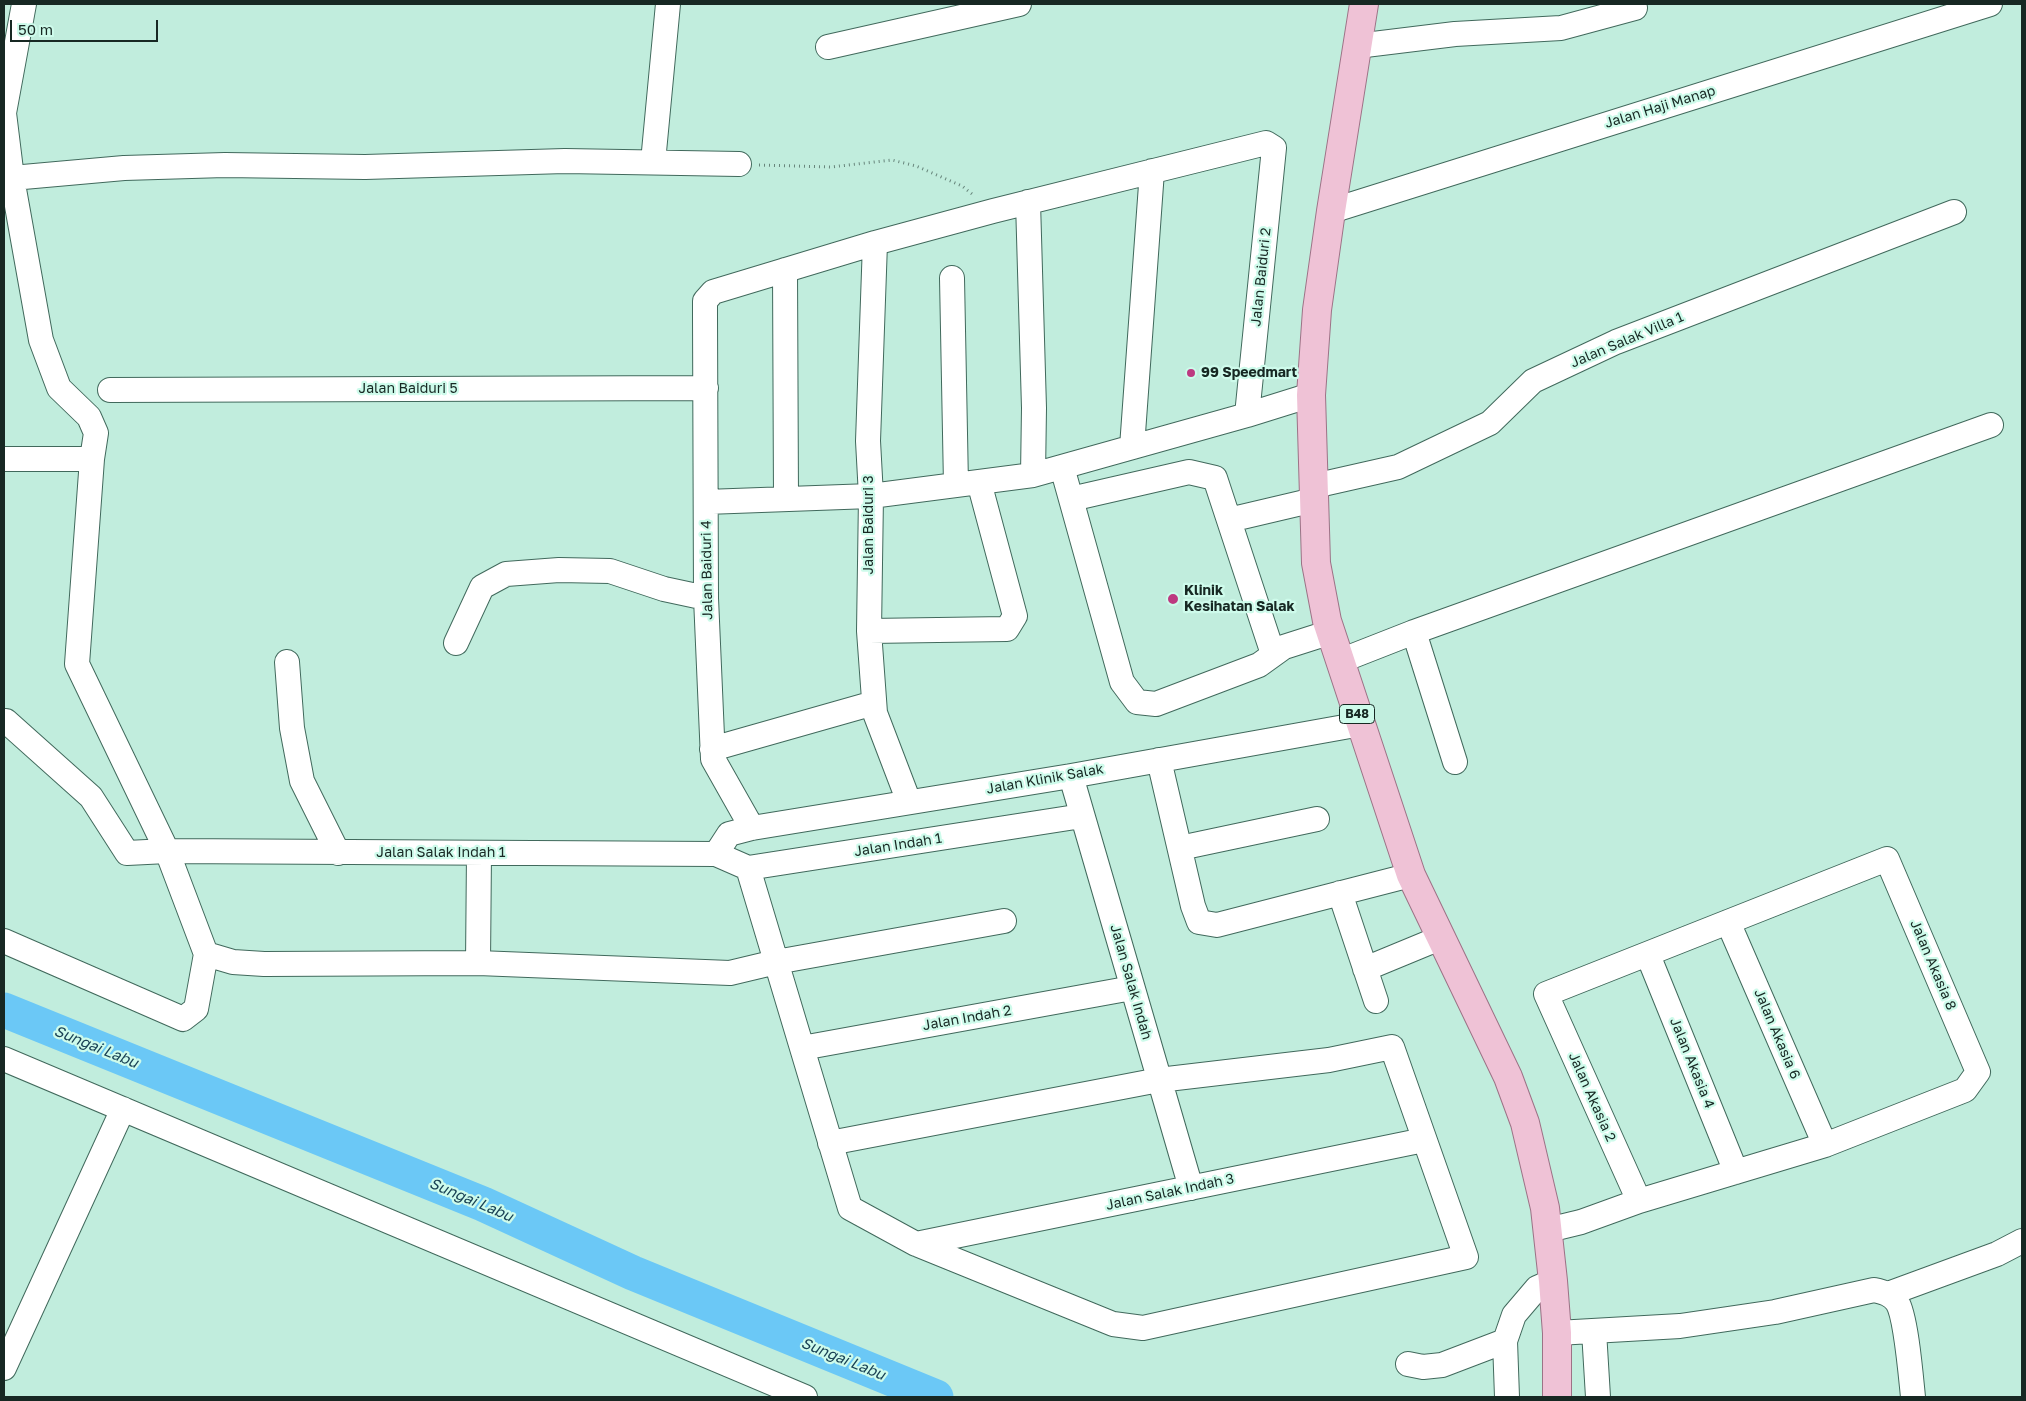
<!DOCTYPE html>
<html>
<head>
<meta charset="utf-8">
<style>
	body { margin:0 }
	#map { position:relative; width:2026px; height:1401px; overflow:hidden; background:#c1eddd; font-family:"Golos Text",sans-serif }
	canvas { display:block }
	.frame { position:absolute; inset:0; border:5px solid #172823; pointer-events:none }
	.scale { position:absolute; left:10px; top:20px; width:148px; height:22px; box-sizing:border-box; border:2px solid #172823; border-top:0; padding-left:6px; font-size:15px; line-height:18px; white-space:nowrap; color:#172823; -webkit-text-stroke:4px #cefbeb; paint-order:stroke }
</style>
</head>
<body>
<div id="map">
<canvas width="2026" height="1401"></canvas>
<div class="frame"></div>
<div class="scale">50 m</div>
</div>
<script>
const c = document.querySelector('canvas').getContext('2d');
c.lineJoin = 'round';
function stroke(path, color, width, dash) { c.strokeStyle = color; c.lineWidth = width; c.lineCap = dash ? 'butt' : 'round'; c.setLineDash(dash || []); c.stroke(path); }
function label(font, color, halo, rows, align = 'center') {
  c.font = font + ' "Golos Text",sans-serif'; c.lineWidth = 4.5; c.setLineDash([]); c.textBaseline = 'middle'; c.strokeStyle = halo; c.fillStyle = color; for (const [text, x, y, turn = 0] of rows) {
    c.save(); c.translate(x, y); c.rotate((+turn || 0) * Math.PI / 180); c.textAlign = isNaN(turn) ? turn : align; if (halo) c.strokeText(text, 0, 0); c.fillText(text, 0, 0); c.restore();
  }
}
const river = new Path2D(`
	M4,1010L483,1204L633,1273L936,1397`);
const path = new Path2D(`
	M759,165L831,167L892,160L916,166L962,186L972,194`);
const minor = new Path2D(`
	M1357,46L1455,34L1561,28L1635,8
	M828,47L1019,4
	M653,162L668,4
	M12,178L124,168L225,165L365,167L565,161L739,164
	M1028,202L1034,408L1033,475
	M1331,211L1990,4
	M875,243L868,441L871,496L869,631L875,713L909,802
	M785,270L786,499
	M952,278L956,485
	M110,390L706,388
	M1132,447L1152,171
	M4,459H92
	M1062,467L1122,682L1137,702L1156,704L1259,665L1284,647L1331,632
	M1314,486L1398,467L1490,423L1533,381L1616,342L1954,212
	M1071,499L1189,472L1215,478L1273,654
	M706,502L871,496L1033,475L1247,415L1311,395
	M1229,520L1314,500
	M869,631L1007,629L1015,616L979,482
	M1414,632L1455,762
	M456,643L482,587L506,574L559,570L610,571L664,589L706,598
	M1340,661L1414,632L1991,425
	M287,662L292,728L302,781L338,853
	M6,721L91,797L127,853L167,851L716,854L748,868L1082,816
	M712,749L874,703
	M1159,760L1193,906L1199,922L1217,925L1411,875
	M1071,776L1191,1188
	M752,828L713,759L706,598L705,316V301L713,292L875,243L993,211L1266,143L1274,148L1247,415
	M1180,848L1317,819
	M716,854L729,834L752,828L1071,776L1361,724
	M748,868L850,1208L916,1244L1113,1324L1143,1328L1466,1257L1392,1047L1329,1060L1159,1080L830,1143
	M1340,893L1376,1001
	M1728,922L1825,1145
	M4,941L183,1019L196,1009L206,954L167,851L77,664L92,459L96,433L89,417L59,388L41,340L12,178L4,113L24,4
	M206,954L233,962L264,964L478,963L730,973L776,962L1004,921
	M1648,955L1736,1172
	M478,963L479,853
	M1365,969L1440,938
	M802,1048L1132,988
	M4,1059L805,1397
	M1548,1230L1581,1222L1639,1201L1825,1145L1965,1090L1978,1072L1887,859L1546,994L1639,1201
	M916,1244L1424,1140
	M1888,1294L1997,1254L2022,1241
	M1594,1331L1598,1397
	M1557,1333L1680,1326L1775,1312L1874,1290C1883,1292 1891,1294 1897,1302C1906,1316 1911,1378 1913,1397
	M1408,1364L1423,1367L1442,1365L1505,1341
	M4,1368L123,1109
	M1507,1397L1505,1341L1514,1315L1537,1288L1553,1281`);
const major = new Path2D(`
	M1364,4L1331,211L1317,310L1311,395L1316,563L1327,621L1411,875L1508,1077L1525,1123L1545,1208L1553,1281L1557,1333V1397`);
const markers = [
	[1191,373,5,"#bd3980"],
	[1173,599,6,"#bd3980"]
];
const shields = [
	[1357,714,35]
];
const shieldNames = [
	["B48",1357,714]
];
const streetNames = [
	["Jalan Haji Manap",1660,107,-17],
	["Jalan Baiduri 2",1261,277,-84],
	["Jalan Salak Villa 1",1627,340,-23],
	["Jalan Baiduri 5",408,389],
	["Jalan Baiduri 3",869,525,-90],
	["Jalan Baiduri 4",707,570,-91],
	["Jalan Klinik Salak",1045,779,-10],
	["Jalan Indah 1",898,845,-9],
	["Jalan Salak Indah 1",441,853],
	["Jalan Akasia 8",1933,965,67],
	["Jalan Salak Indah",1131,982,74],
	["Jalan Indah 2",967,1018,-10],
	["Jalan Akasia 6",1777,1034,67],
	["Jalan Akasia 4",1692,1063,68],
	["Jalan Akasia 2",1592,1097,66],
	["Jalan Salak Indah 3",1170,1192,-12]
];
const poiNames = [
	["99 Speedmart",1201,373],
	["Klinik",1184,591],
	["Kesihatan Salak",1184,607]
];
const waterNames = [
	["Sungai Labu",96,1047,22],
	["Sungai Labu",471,1200,23],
	["Sungai Labu",843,1359,22]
];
stroke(river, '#6bc8f6', 35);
stroke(minor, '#41695c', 26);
stroke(major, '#9c7286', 30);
stroke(path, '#68867c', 3, [1, 4]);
stroke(minor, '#fff', 24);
stroke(major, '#efc2d6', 28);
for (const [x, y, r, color] of markers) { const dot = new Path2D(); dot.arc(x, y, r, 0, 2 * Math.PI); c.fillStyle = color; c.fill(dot); stroke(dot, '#cefbeb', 2); }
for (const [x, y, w] of shields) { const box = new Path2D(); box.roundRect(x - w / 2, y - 9.5, w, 19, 4); c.fillStyle = '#cefbeb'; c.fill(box); stroke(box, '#172823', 1); }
label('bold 12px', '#172823', null, shieldNames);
label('14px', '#172823', '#cefbeb', streetNames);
label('bold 14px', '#172823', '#cefbeb', poiNames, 'left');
label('italic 15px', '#1a4255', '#cefbeb', waterNames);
</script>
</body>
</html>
